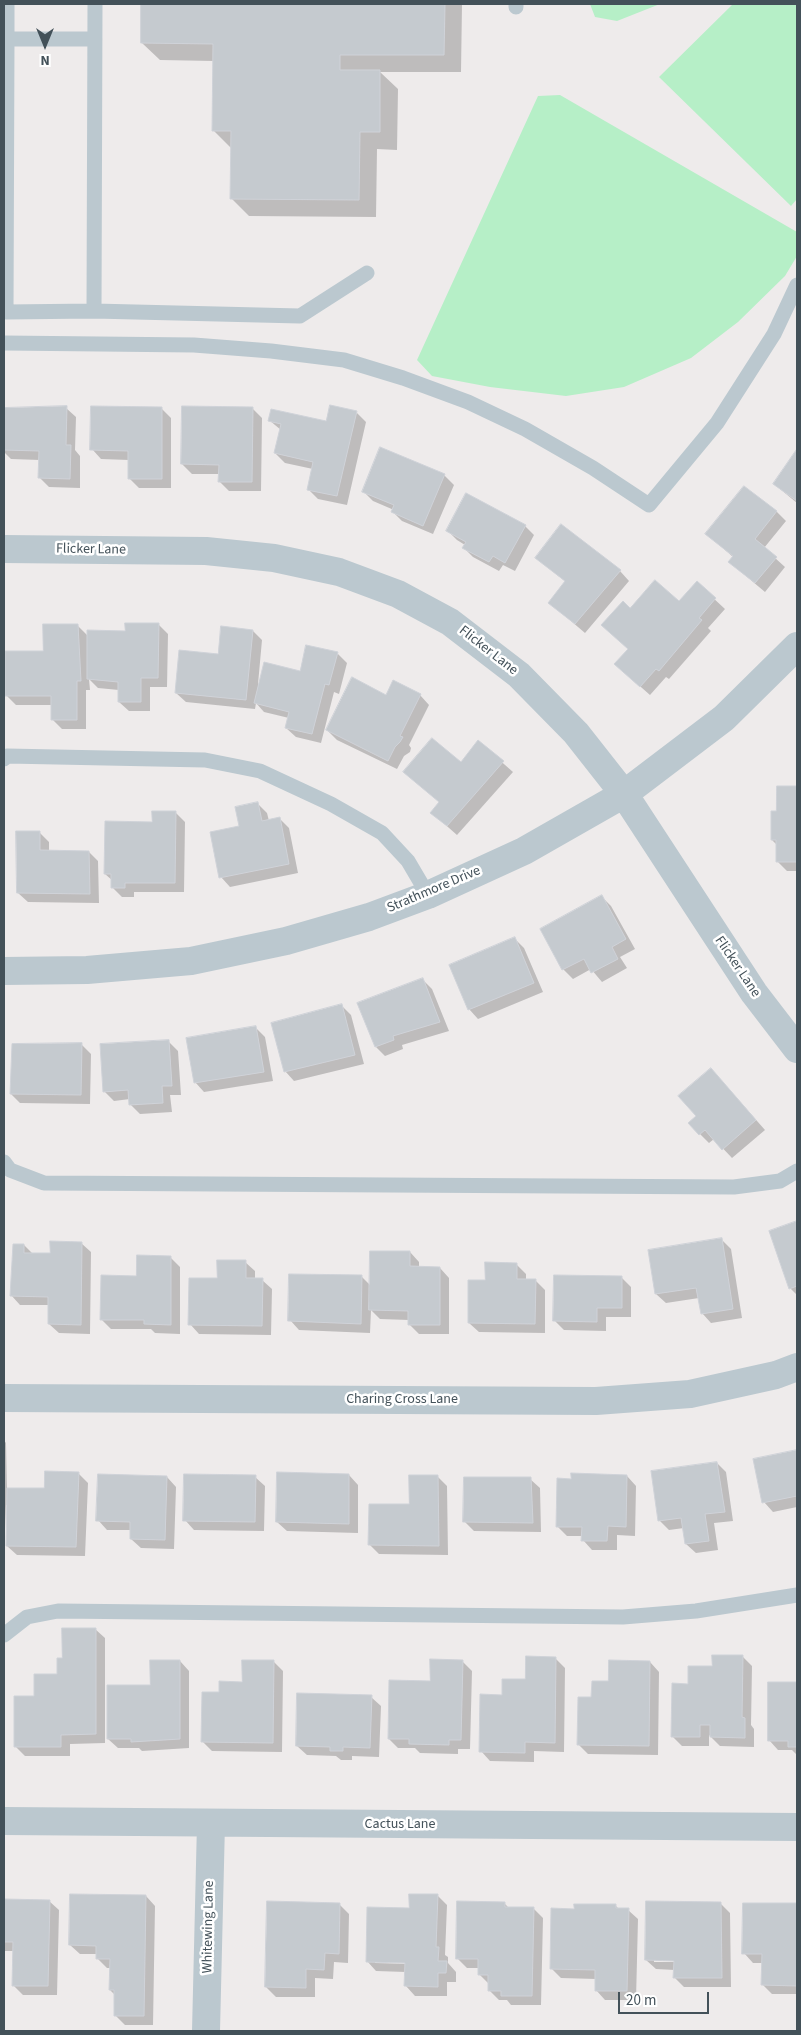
<!DOCTYPE html>
<html>
<head>
<meta charset="utf-8">
<style>
	body { margin:0 }
	#map { position:relative; width:801px; height:2035px; overflow:hidden; background:#eeebeb; font-family:"Source Sans 3",sans-serif }
	canvas { display:block }
	.frame { position:absolute; inset:0; border:5px solid #435159; pointer-events:none }
	.north { position:absolute; left:20px; top:20px; width:50px; height:50px; -webkit-text-stroke:4px #fff; paint-order:stroke; rotate:180deg; font-size:14px; font-weight:700; line-height:20px; text-align:center; color:#435159 }
	.north::after { content:''; display:block; margin:auto; width:18px; height:22px; background:#435159; clip-path:polygon(50% 0,100% 100%,50% 72%,0 100%) }
	.scale { position:absolute; left:618px; top:1992px; width:91px; height:22px; box-sizing:border-box; border:2px solid #435159; border-top:0; padding-left:6px; font-size:15px; line-height:18px; white-space:nowrap; color:#435159; -webkit-text-stroke:4px #fff; paint-order:stroke }
</style>
</head>
<body>
<div id="map">
<canvas width="801" height="2035"></canvas>
<div class="frame"></div>
<div class="north">N</div>
<div class="scale">20 m</div>
</div>
<script>
const c = document.querySelector('canvas').getContext('2d');
c.lineJoin = 'round';
function fill(path, color) { c.fillStyle = color; c.fill(path, 'evenodd'); }
function stroke(path, color, width, dash) { c.strokeStyle = color; c.lineWidth = width; c.lineCap = dash ? 'butt' : 'round'; c.setLineDash(dash || []); c.stroke(path); }
function label(font, color, halo, rows, align = 'center') {
  c.font = font + ' "Source Sans 3",sans-serif'; c.lineWidth = 5; c.setLineDash([]); c.textBaseline = 'middle'; c.strokeStyle = halo; c.fillStyle = color; for (const [text, x, y, turn = 0] of rows) {
    c.save(); c.translate(x, y); c.rotate((+turn || 0) * Math.PI / 180); c.textAlign = isNaN(turn) ? turn : align; if (halo) c.strokeText(text, 0, 0); c.fillText(text, 0, 0); c.restore();
  }
}
const green = new Path2D(`
	M590,4H660L617,21L595,17Z
	M733,4H797V199L791,206L659,77Z
	M560,95L797,232V256L785,276L738,322L691,358L624,387L566,396L490,387L432,376L417,360L538,96Z`);
const shadow = new Path2D(`
	M143,4H462L461,72H380L398,89L397,150L377,149L376,217L249,216L231,198L232,149L214,131V61L160,60L142,43Z
	M66,408L76,417L75,450L80,456V488L49,487L39,477L40,460L11,459L4,452V409Z
	M161,408L171,418V488H139L129,478V460L101,459L92,449Z
	M252,408L262,418L261,491H229L219,481L220,474H192L182,464Z
	M356,412L366,422L347,505L318,499L308,489L313,469L285,463L275,453L281,430L269,420L327,423Z
	M797,451V503L774,484Z
	M444,475L454,485L433,534L402,521L393,512L394,510L373,501L363,491Z
	M744,488L777,512L786,521L764,548L785,567L765,592L740,571L730,562L733,557L707,534Z
	M525,526L534,535L515,571L503,565L499,571L473,557L464,548L465,545L457,540L448,531Z
	M561,526L620,571L629,581L585,633L550,603L566,582L536,558Z
	M697,583L725,609L708,628L711,631L669,679L666,677L650,695L625,673L629,649L630,610L680,602Z
	M158,624L168,634L167,687H150V711H129L119,702V690L98,688L89,679L90,690H86V729H62L52,719V705H16L7,696L44,652L77,625L89,637L126,632Z
	M253,631L262,640L258,684L301,672L337,653L347,663L339,694L334,692L321,743L296,737L286,728L289,718L264,712L256,703L255,709L186,702L176,693L219,656Z
	M420,695L429,705L409,745L411,748L410,752L404,756L397,769L337,740L327,730L387,696Z
	M479,742L513,772L457,835L432,813L440,803Z
	M778,787H797V871H787L777,861V845L772,840L777,812Z
	M257,803L267,813L269,821L280,819L289,828L298,873L230,887L221,877L241,827Z
	M175,812L185,822L184,892H134V897H122L113,888V881L105,874L153,824Z
	M40,833L49,842V851L89,852L98,861L99,903L28,902L18,893Z
	M602,897L611,906L635,949L620,957L627,968L602,982L591,969L573,979L563,969L542,930Z
	M515,939L524,948L543,992L478,1019L469,1009Z
	M423,980L432,989L449,1031L402,1045L403,1049L385,1056L376,1047Z
	M342,1006L351,1015L364,1064L294,1081L285,1071Z
	M255,1027L265,1037L273,1081L204,1092L195,1082Z
	M168,1041L178,1051L181,1095H170L172,1112L140,1114L130,1104V1099L114,1101L104,1091Z
	M81,1044L91,1054L90,1104L20,1103L11,1094Z
	M720,1079L765,1130L732,1158L714,1139L709,1143L700,1134L697,1117Z
	M797,1223V1295L790,1288L771,1232Z
	M721,1239L731,1249L742,1318L711,1323L702,1313L699,1298L666,1303L656,1294Z
	M81,1243L91,1252L90,1334L59,1333L49,1324V1305H20L11,1295L24,1245L33,1254H52Z
	M410,1252L419,1262V1268H440L449,1278V1334H419L409,1324V1320L380,1319L371,1310L370,1333L299,1330L290,1320L362,1277L371,1286Z
	M170,1257L180,1267V1334L155,1333L151,1329H111L101,1319L138,1277Z
	M245,1262L255,1271V1279L262,1280L272,1289L271,1335L199,1334L190,1324L218,1280Z
	M516,1264L526,1274V1280H535L545,1290V1333L479,1332L469,1323L486,1282Z
	M621,1277L631,1287V1317H606V1331L564,1330L555,1321Z
	M4,1440L6,1443L7,1489L46,1490L78,1473L88,1483L85,1556L17,1555L7,1546L8,1505H6L4,1554Z
	M797,1451V1507L773,1512L764,1502L755,1460Z
	M717,1463L726,1472L733,1521L714,1523L718,1550L696,1553L686,1544L684,1528L669,1530L659,1520Z
	M349,1475L358,1485V1533L287,1531L277,1522Z
	M437,1476L447,1486L448,1555L379,1554L369,1544Z
	M627,1476L636,1486L635,1536L617,1535V1550H592L583,1540V1536H567L557,1526L573,1480Z
	M167,1477L176,1487L174,1549L141,1548L131,1539L132,1530H107L98,1520Z
	M255,1477L265,1486L264,1531L194,1530L185,1520Z
	M530,1479L540,1488L541,1532L474,1531L464,1521Z
	M95,1629L105,1638V1743L70,1744V1756H25L15,1746L35,1698L58,1675L64,1660Z
	M743,1657L752,1666L751,1725L754,1729V1747L720,1746L709,1735V1746H682L672,1736L689,1685Z
	M555,1658L565,1668L564,1752L534,1751V1762L490,1761L481,1751L503,1696Z
	M180,1661L189,1671V1748L142,1751L139,1748H118L108,1739L151,1686Z
	M462,1661L472,1671L470,1749H458V1754L420,1753L415,1748H398L389,1739L431,1682Z
	M274,1662L283,1671L282,1752L212,1751L202,1741L220,1694L244,1683Z
	M650,1662L659,1672L658,1755L588,1754L578,1744L592,1698Z
	M769,1683H797V1755L792,1750H778L769,1740Z
	M371,1697L381,1706L379,1757L352,1756V1760H341L336,1756L307,1755L297,1746Z
	M437,1895L447,1905L445,1955L448,1957V1963L456,1972V1982H447V1996H415L406,1986V1972L376,1971L367,1961L410,1909ZM375,1961L411,1962V1964L375,1963Z
	M146,1896L155,1906L153,2025H125L115,2015V1995L110,1990L111,1968H107L97,1958V1954H80L70,1945Z
	M4,1900L49,1901L59,1910L57,1995H23L13,1985L14,1951H4Z
	M504,1903L509,1908H533L543,1918L541,2005H511L507,2000H499L489,1990V1984L479,1974V1968H467L457,1958Z
	M720,1903L730,1913L731,1987H684L675,1978V1970L656,1969L646,1960ZM654,1959L680,1960V1962H654Z
	M339,1904L349,1914L348,1963L334,1962L333,1979L315,1978V1997H276L266,1987Z
	M745,1904L797,1905V1994H772L762,1984L763,1963H753L744,1953Z
	M615,1905L620,1910H628L638,1919L636,2000H605L596,1990V1979L561,1978L552,1969L575,1910Z`);
const building = new Path2D(`
	M141,4H445L444,55H340V70H380V132H360L359,200L230,199L231,131H212L213,44L141,43Z
	M330,405L357,411L337,496L307,490L313,462L274,453L281,424L268,421L271,409L326,421Z
	M67,406L66,445H71L70,479L38,478L39,451L4,450V408Z
	M91,406L162,407V479H128V451L90,450Z
	M182,406L253,407L252,482H218L219,465L181,464Z
	M380,447L445,474L423,526L391,512L394,505L362,492Z
	M797,449V501L773,484Z
	M744,486L777,511L755,539L777,557L755,583L728,562L733,556L705,534Z
	M466,493L526,525L505,563L493,556L489,562L462,548L466,542L446,531Z
	M561,524L621,570L575,624L548,603L565,581L535,558Z
	M655,580L679,601L697,581L716,598L699,618L702,620L659,671L656,669L640,687L614,664L628,649L601,625L623,601L630,608Z
	M125,623H159L158,678H141V702H118V682L87,679V630L125,631Z
	M43,624H78L81,681H77V720H51V696H5V651H43Z
	M221,626L253,630L246,700L175,693L179,650L218,654Z
	M306,645L338,652L329,685L325,684L312,734L285,728L289,712L254,703L264,662L300,671Z
	M352,677L386,695L393,680L421,694L400,736L403,737L400,742L395,747L388,761L326,730Z
	M432,738L461,762L478,740L504,761L447,826L430,813L439,802L403,772Z
	M777,786H797V862H776V840H771V811H776Z
	M258,802L262,821L280,817L289,864L219,878L210,832L239,826L235,807Z
	M152,811H176L175,883H125V888H111V874H104L105,821L152,822Z
	M16,831H40V850L89,851L90,894L17,893Z
	M602,895L626,939L612,947L618,959L591,973L584,959L562,970L540,929Z
	M515,937L534,983L468,1010L449,965Z
	M423,978L440,1022L393,1036L394,1040L375,1047L357,1003Z
	M342,1004L355,1055L284,1072L271,1023Z
	M256,1026L264,1072L194,1083L186,1038Z
	M169,1040L172,1086H162L163,1103L129,1105L128,1090L103,1092L100,1044Z
	M82,1043L81,1095L10,1094L12,1044Z
	M711,1068L756,1120L722,1150L705,1130L699,1135L688,1123L696,1116L678,1096Z
	M797,1221V1286L789,1289L769,1231Z
	M722,1238L733,1309L701,1314L696,1288L655,1294L648,1250Z
	M50,1241L82,1242L81,1325L48,1324V1297L10,1296L13,1244H24V1253H50Z
	M370,1251H410V1266L440,1267V1325H408V1311L369,1310Z
	M137,1255L171,1256V1325L144,1324V1320H100L101,1275L136,1276Z
	M217,1260H246V1278H263L262,1326L188,1325L189,1278H217Z
	M485,1262L517,1263V1279H536L535,1324L468,1323V1280H485Z
	M289,1274L362,1275L361,1324L288,1321Z
	M554,1275L622,1276V1308H597V1322L553,1321Z
	M797,1450V1496L762,1503L753,1459Z
	M717,1462L725,1512L705,1514L709,1541L685,1544L681,1518L658,1521L651,1471Z
	M45,1471L79,1472L76,1547L6,1546L7,1488H44Z
	M277,1472L349,1474V1524L276,1522Z
	M571,1473L627,1475L626,1527L608,1526L607,1541H581L582,1527H556L557,1478L571,1479Z
	M98,1474L167,1476L165,1540L130,1539V1522L96,1521Z
	M184,1474L256,1475L255,1522L183,1521Z
	M409,1475H438L439,1546L368,1545L369,1504H409Z
	M464,1477H531L533,1523L463,1522Z
	M62,1628H96V1734L61,1735V1747H14V1696H34V1674H57V1658H62Z
	M712,1655H743L742,1717L745,1718V1738L710,1737V1725H700V1737H671L672,1683L688,1684V1666H712Z
	M526,1656L556,1657L555,1743L525,1742V1753L479,1752L480,1694L502,1695V1679H525Z
	M430,1659L463,1660L461,1740H449V1745L409,1744V1739H388L389,1680L430,1681Z
	M150,1660H180V1739L131,1742V1739H107V1685H150Z
	M242,1660H274L273,1743L201,1742L202,1692H219V1681L242,1682Z
	M609,1660L650,1661L649,1746L577,1745L578,1697H591L592,1681H608Z
	M768,1682H797V1747H788V1741H768Z
	M297,1693L372,1695L370,1748L343,1747V1751H330V1747L296,1746Z
	M70,1894L146,1895L144,2016H114V1990H109L110,1959H96V1946L69,1945Z
	M409,1894H438L436,1947H439L438,1961H447L446,1973H438V1987L404,1986L405,1963L366,1962L367,1907L409,1908Z
	M4,1899L50,1900L48,1986H12L13,1942H4Z
	M267,1901L340,1903L339,1954L325,1953L324,1970L306,1969V1988L265,1987Z
	M457,1901L505,1902V1907H534L532,1996H501V1991H488V1975H478V1959H456Z
	M646,1901L721,1902L722,1978H673L674,1961L645,1960Z
	M743,1903H797V1986L761,1985L762,1954H742Z
	M574,1904H616V1908H629L627,1991H595V1970L550,1969L551,1908L574,1909Z`);
const lane = new Path2D(`
	M7,4V39H95
	M516,4V7
	M7,39L6,312L94,311L95,4
	M94,311L300,316L367,273
	M4,343L194,345L271,351L344,360L403,378L468,402L525,429L593,468L649,505L717,423L774,334L797,285
	M4,759L7,756L205,760L260,771L331,804L382,833L408,861L428,895
	M4,1162L10,1170L44,1183L734,1187L780,1181L797,1171
	M4,1635L27,1617L58,1611L623,1617L696,1611L797,1595`);
const street = new Path2D(`
	M4,549L206,551L274,558L339,572L398,594L450,622L519,675L576,733L624,794L754,993L797,1049
	M4,971L87,970L191,961L286,941L369,917L428,895L524,851L624,794L724,718L797,646
	M4,1398L596,1401L690,1394L776,1375L797,1367
	M4,1821L797,1827
	M206,2031L211,1823`);
const streetNames = [
	["Flicker Lane",91,550,1],
	["Flicker Lane",488,651,38],
	["Strathmore Drive",434,890,-23],
	["Flicker Lane",737,967,56],
	["Charing Cross Lane",402,1400],
	["Cactus Lane",400,1825],
	["Whitewing Lane",209,1927,-89]
];
fill(green, '#b6efc7');
fill(shadow, '#0003');
fill(building, '#c5cacf');
stroke(building, '#cfd2d8', 1);
stroke(lane, '#bbc8cf', 15);
stroke(street, '#bbc8cf', 28);
label('14px', '#435159', '#fff', streetNames);
</script>
</body>
</html>
